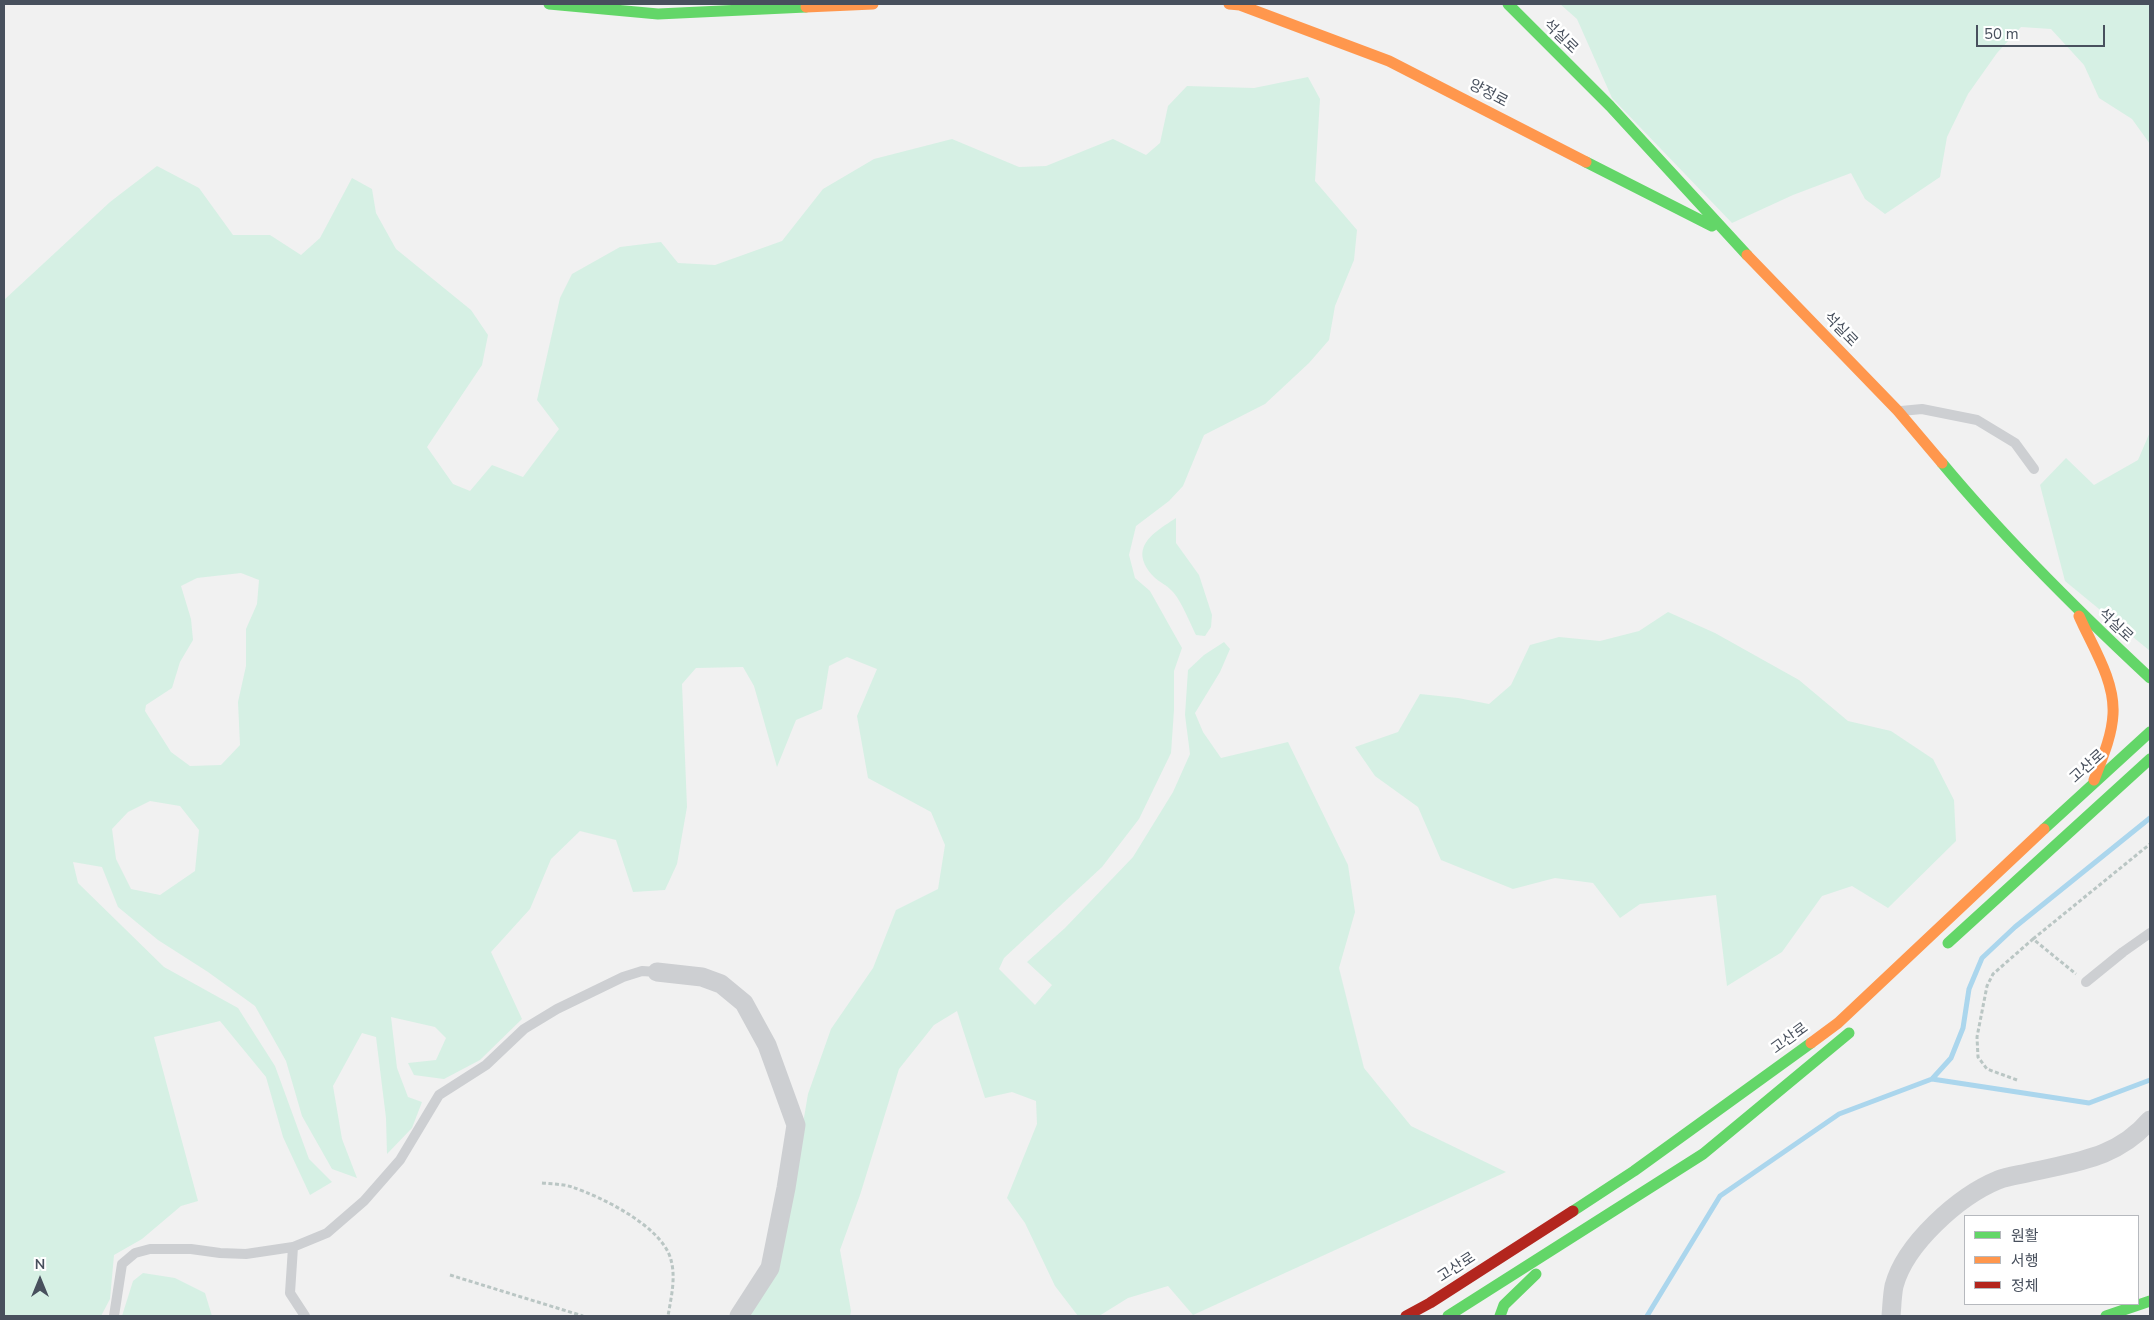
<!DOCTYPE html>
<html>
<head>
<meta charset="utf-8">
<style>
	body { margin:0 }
	#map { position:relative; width:2154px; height:1320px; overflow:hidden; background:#f1f1f1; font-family:"Nunito Sans","Noto Sans KR",sans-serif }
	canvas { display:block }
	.frame { position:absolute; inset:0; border:5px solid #48505d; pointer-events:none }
	.legend { position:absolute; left:1964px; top:1215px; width:175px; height:90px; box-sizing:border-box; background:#fff; border:1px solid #b6b9be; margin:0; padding:6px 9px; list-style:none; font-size:15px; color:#48505d }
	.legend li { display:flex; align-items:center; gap:10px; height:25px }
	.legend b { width:25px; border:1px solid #b6b9be }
	.north { position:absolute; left:15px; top:1255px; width:50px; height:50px; -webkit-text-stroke:4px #fff; paint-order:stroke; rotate:0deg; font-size:14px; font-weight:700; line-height:20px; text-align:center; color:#48505d }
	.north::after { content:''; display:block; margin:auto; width:18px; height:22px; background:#48505d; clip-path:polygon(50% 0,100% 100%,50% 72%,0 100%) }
	.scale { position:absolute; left:1976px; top:25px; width:129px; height:22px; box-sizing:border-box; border:2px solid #48505d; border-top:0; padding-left:6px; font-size:15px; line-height:18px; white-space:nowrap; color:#48505d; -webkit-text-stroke:4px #fff; paint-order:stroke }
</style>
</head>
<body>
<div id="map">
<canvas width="2154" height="1320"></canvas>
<div class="frame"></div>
<ul class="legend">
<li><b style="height:6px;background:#63d668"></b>원활</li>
<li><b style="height:6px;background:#ff974d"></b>서행</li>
<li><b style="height:6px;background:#b3261e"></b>정체</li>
</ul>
<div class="north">N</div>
<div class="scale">50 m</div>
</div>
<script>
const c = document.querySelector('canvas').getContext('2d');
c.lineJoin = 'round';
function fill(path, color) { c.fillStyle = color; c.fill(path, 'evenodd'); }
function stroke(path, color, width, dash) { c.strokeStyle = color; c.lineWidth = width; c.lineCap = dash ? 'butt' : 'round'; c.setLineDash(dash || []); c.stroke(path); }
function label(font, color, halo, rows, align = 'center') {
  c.font = font + ' "Nunito Sans","Noto Sans KR",sans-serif'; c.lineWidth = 5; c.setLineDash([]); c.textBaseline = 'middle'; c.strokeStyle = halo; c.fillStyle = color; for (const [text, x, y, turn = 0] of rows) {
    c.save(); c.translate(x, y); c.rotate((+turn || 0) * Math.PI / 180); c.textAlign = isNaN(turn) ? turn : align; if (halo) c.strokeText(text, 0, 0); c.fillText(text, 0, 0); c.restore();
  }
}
const green = new Path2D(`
	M1560,4H2150V144L2132,119L2099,98L2084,65L2051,29L2021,27L1997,53L1968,94L1947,137L1940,177L1885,214L1865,199L1851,173L1793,195L1732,223L1612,98L1577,19Z
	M1308,77L1320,99L1315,181L1357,230L1354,260L1335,306L1329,340L1309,363L1265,404L1204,435L1183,486L1169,501L1136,526L1129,555L1135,578L1150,591L1182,648L1174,671V710L1171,753L1139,819L1102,867L1004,958L999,969L1035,1005L1052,985L1027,962L1065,928L1133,857L1173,792L1190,754L1185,715L1188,670L1204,655L1224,642L1230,649L1220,672L1195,713L1203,732L1221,758L1288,742L1348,865L1355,912L1339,968L1364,1068L1411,1126L1506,1172L1193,1315L1168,1286L1128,1298L1099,1316H1078L1055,1286L1025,1223L1007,1198L1037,1124L1036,1101L1012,1092L985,1098L957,1011L934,1025L899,1069L860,1195L840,1250L851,1311L850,1316H750L790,1200L808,1094L831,1029L873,968L896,910L938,889L945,845L931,812L868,778L857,716L877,669L847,657L829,666L822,709L796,720L777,767L754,686L743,667L696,668L682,684L687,807L677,864L665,890L633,892L616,840L580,831L551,859L530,909L491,952L522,1019L480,1060L444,1079L414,1075L408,1063L436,1060L446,1038L435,1027L391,1017L397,1068L408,1097L422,1102L412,1128L387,1154L386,1118L376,1037L362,1033L333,1086L342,1139L357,1178L332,1169L302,1116L286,1061L255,1006L208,972L158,940L118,907L102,867L73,862L78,883L164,967L238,1008L275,1066L309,1159L332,1182L310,1195L283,1137L266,1077L220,1021L154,1037L198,1201L181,1206L142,1239L114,1255L110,1299L101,1316H4V300L110,202L157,166L199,188L233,235H270L301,255L320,238L352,178L372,189L376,213L396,249L471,310L488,335L482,365L427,447L453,484L470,491L492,465L523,477L559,429L537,400L560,298L572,274L620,247L661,242L678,263L715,265L782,241L823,189L874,159L952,139L1019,167L1046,166L1113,139L1146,155L1160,143L1168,106L1187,86L1254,88ZM241,573L259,580L257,604L246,629V666L238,702L240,745L221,765L190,766L171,752L145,711L146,705L172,688L180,662L193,640L191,619L181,586L197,578ZM150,801L180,806L199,830L195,871L160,895L131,889L116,859L112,829L128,812Z
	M2150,432V651L2065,581L2040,485L2066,458L2094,485L2138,460Z
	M1176,518V543L1199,575L1212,615L1211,627L1205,636L1196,635C1190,623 1181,600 1172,591C1167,585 1159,582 1154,577C1127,548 1153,533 1176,518Z
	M1668,612L1715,633L1799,680L1848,721L1891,731L1933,759L1954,800L1956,841L1888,908L1852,886L1822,896L1782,952L1727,986L1716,895L1640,904L1620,918L1593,883L1555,878L1513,889L1441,860L1418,807L1375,776L1355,747L1398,732L1420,694L1458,698L1489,704L1511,685L1530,645L1559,637L1600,641L1639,631Z
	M143,1273L175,1278L205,1293L212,1316H122L133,1281Z`);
const stream = new Path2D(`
	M1932,1079L2089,1103L2150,1080
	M1647,1316L1720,1196L1839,1114L1932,1079L1951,1058L1963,1028L1969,989L1982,958L2015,927L2150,818`);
const path = new Path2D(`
	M2033,939L2150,844
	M2017,1080L1987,1069L1978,1057L1977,1037L1987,986L1993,974L2033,939L2076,974
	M542,1183C552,1184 563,1184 572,1187C602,1197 663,1227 671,1260C676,1278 671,1298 668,1316
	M450,1275L583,1316`);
const lane = new Path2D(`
	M1901,411L1922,409L1977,420L2015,443L2034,469
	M2086,982L2123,952L2150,933
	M293,1247L290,1293L305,1316
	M114,1316L122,1264L135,1253L150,1249H191L220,1253L246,1254L293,1247L327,1233L364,1201L400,1160L439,1095L486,1065L524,1029L557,1009L623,977L642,971L657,972`);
const street = new Path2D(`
	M657,972L702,977L721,984L744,1003L767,1045L796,1125L786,1188L770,1268L739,1316
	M1891,1316C1892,1306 1892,1296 1894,1286C1905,1244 1959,1196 1998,1180C2007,1176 2018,1175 2027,1173C2074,1162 2117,1159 2150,1120`);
const fast = new Path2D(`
	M549,4L658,14L806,7
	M1508,4L1610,106L1747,255
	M1586,162L1712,226
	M1942,463C2006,540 2077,610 2150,678
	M2044,829L2150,732
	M1948,943L2150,759
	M1573,1211L1634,1171L1811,1043
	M1448,1316L1703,1154L1849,1033
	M1500,1316L1504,1305L1536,1274
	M2106,1316L2150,1301`);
const slow = new Path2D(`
	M1229,4L1240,5L1389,61L1586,162
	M806,7L873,4
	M1747,255L1898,411L1942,463
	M2079,616C2092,646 2115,680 2113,714C2112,736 2102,759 2094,780
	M1811,1043L1838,1023L2044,829`);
const jam = new Path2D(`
	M1406,1316L1430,1303L1573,1211`);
const streetNames = [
	["석실로",1560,37,44],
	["양정로",1488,94,28],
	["석실로",1840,330,46],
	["석실로",2115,626,43],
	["고산로",2088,767,-42],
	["고산로",1790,1039,-36],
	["고산로",1457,1268,-33]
];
fill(green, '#d6f0e4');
stroke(stream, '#abd6ed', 5);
stroke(path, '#bac6c4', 3, [4, 2.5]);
stroke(lane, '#cdcfd2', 10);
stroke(street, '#cdcfd2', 19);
stroke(fast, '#63d668', 11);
stroke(slow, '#ff974d', 11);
stroke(jam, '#b3261e', 11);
label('15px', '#48505d', '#fff', streetNames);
</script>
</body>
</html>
